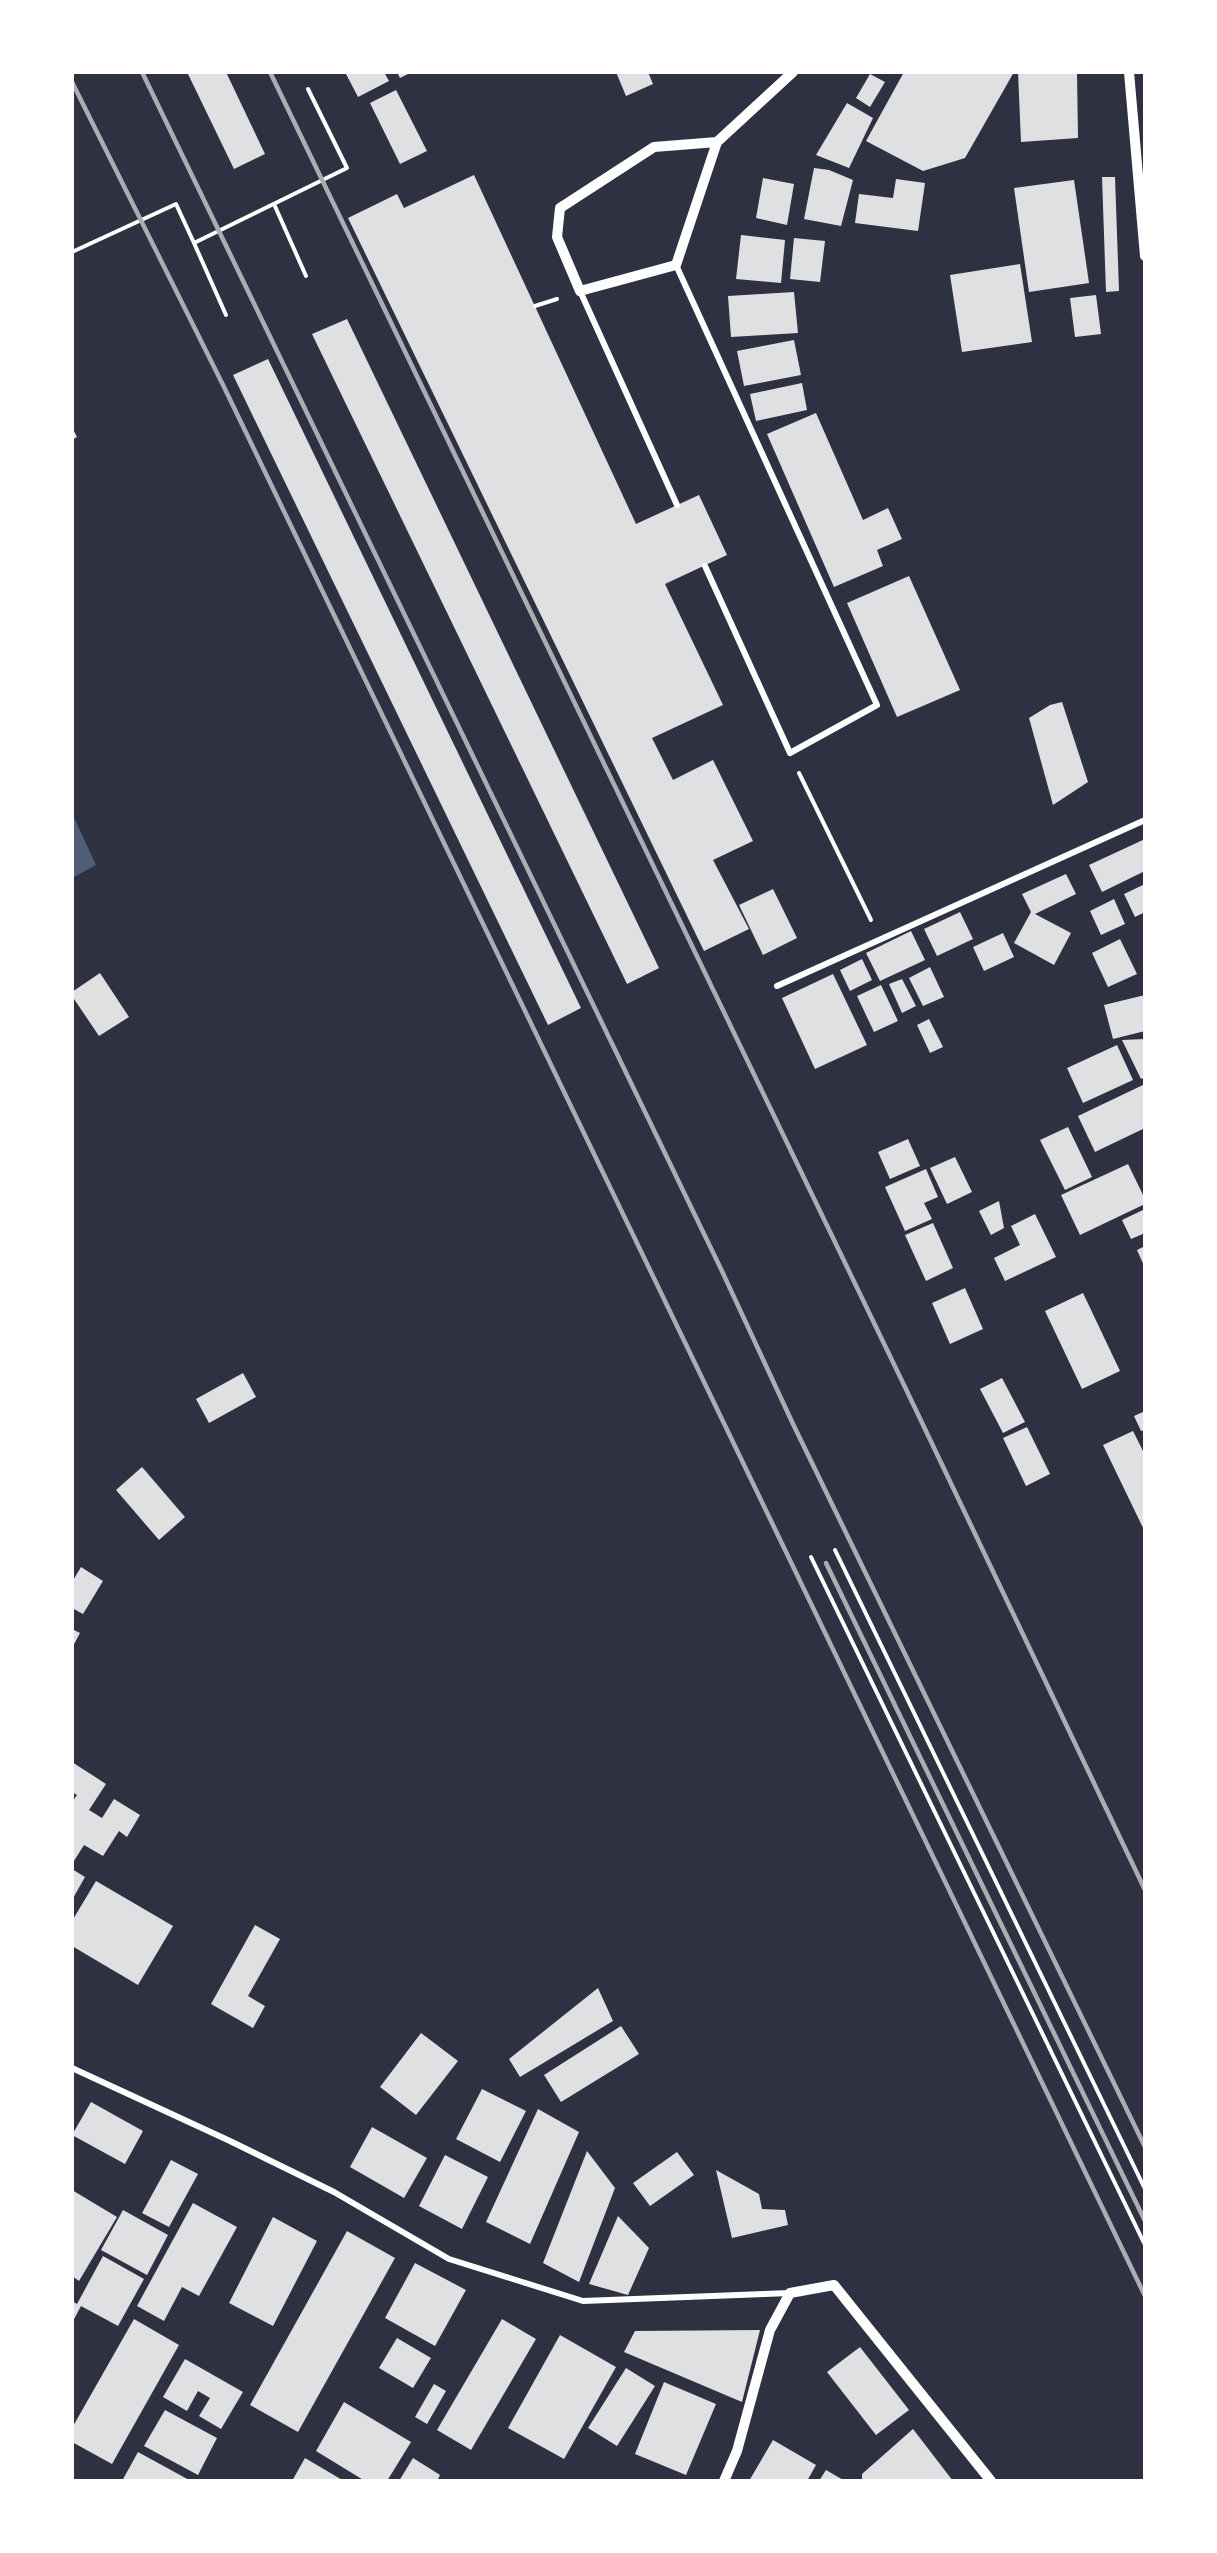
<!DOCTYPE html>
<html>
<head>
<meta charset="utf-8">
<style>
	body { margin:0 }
	#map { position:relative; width:1217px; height:2553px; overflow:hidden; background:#2d3142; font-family:"Open Sans",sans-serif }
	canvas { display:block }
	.frame { position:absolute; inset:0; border:74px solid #fff; pointer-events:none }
</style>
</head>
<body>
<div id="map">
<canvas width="1217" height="2553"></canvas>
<div class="frame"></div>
</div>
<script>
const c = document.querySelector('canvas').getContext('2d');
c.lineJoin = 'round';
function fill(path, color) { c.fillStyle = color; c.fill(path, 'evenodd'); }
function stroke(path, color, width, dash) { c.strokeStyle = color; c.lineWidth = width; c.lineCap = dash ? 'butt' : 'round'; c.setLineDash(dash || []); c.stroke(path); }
const water = new Path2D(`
	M72,813L96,865L72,878Z`);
const building = new Path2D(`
	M187,72H226L265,154L234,169Z
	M345,72H384L389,81L358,97Z
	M397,72H412L400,78Z
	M616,72H648L653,84L626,96Z
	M904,72H1014L965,158L923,171L866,141Z
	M1018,72H1077L1078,138L1021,142Z
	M870,74L885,82L870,107L856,98Z
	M396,90L427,151L400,164L370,103Z
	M847,103L873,118L849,168L816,155Z
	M814,168L829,170L853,180L841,226L804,219Z
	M474,175L636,524L699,495L727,555L665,584L723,705L652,738L673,780L713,760L753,841L713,860L749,929L704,951L348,218L397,194L404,208Z
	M1102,177H1115L1119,291L1106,292Z
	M763,178L794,184L787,225L756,218Z
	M896,179L925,183L918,231L855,223L859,194L893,198Z
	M1074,180L1089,283L1029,292L1014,188Z
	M741,235L785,240L781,283L736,279Z
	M794,238L825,241L820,282L790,279Z
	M1020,264L1032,342L962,352L950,275Z
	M794,292L798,333L731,337L728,296Z
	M1096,295L1101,334L1075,337L1070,298Z
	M347,319L659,968L627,984L312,334Z
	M794,340L801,375L744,386L737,351Z
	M268,359L581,1008L548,1025L233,375Z
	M802,383L807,410L756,421L750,394Z
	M816,413L863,520L888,508L902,539L877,550L883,566L834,587L767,434Z
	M72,427L77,437L72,440Z
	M909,576L960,690L897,717L847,603Z
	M1062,702L1088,782L1053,805L1029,718L1050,705Z
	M1145,839V871L1102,892L1089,865Z
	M1066,874L1076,894L1035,914L1071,933L1054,965L1014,943L1031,912L1022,894Z
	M1145,884V912L1135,917L1124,894Z
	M773,889L797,938L763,955L739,905Z
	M1114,899L1125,924L1101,935L1090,911Z
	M960,912L973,939L937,956L924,929Z
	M911,931L925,960L880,981L866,953Z
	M1003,933L1014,957L984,971L973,947Z
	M1120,939L1137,974L1108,987L1092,953Z
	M862,959L872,980L850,991L840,970Z
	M930,967L944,997L923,1006L909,978Z
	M100,973L129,1017L99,1036L72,996V992Z
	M833,974L867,1045L815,1069L782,998Z
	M902,979L916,1006L902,1013L889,984Z
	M881,985L898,1021L874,1032L857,996Z
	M1145,995V1031L1113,1039L1104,1005Z
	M929,1019L943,1047L930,1053L917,1025Z
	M1145,1039V1077L1141,1079L1122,1040Z
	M1117,1045L1133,1080L1083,1103L1067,1068Z
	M1145,1084V1128L1095,1152L1078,1116Z
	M1068,1127L1092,1177L1065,1190L1040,1140Z
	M908,1139L920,1166L890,1179L878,1152Z
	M955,1157L972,1192L947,1204L930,1168Z
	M1128,1164L1145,1199V1204L1080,1235L1061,1195Z
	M926,1169L938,1197L924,1203L932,1219L905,1231L885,1187Z
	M999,1201L1004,1228L991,1235L979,1211Z
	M1145,1209V1233L1131,1239L1122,1220Z
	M1035,1214L1056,1257L1005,1281L994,1258L1020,1245L1011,1226Z
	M933,1223L953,1268L926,1281L905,1235Z
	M1145,1246V1268L1137,1250Z
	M965,1288L983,1329L950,1344L932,1303Z
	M1083,1293L1120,1371L1082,1389L1045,1311Z
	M243,1373L256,1397L209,1423L196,1399Z
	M1002,1378L1025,1422L1003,1433L980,1389Z
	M1145,1411V1430L1141,1431L1134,1416Z
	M1027,1427L1050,1474L1026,1486L1003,1438Z
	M1133,1431L1145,1455V1532L1103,1445Z
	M142,1467L185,1517L159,1540L116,1490Z
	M81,1567L103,1581L83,1614L72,1608V1582Z
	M72,1629L80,1633L72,1648Z
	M72,1762L106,1784L89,1810L102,1818L114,1799L140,1815L127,1837L119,1831L103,1856L84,1845L72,1864V1802L77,1795L72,1792Z
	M72,1869L85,1877L72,1900Z
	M96,1881L173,1926L138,1985L72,1946V1921Z
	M255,1925L280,1939L248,1996L265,2006L253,2028L211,2004Z
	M598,1988L613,2021L520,2077L509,2059Z
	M621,2026L639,2054L561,2102L544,2075Z
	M421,2033L458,2061L416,2115L380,2087Z
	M482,2089L526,2111L500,2162L456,2139Z
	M91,2102L143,2131L125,2164L72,2135Z
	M538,2109L579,2132L530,2244L486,2222Z
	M372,2127L427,2158L404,2198L350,2167Z
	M587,2151L615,2188L579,2282L543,2263Z
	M677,2152L694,2175L650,2206L633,2183Z
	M445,2155L488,2177L462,2229L419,2206Z
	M171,2160L198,2174L169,2227L142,2213Z
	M716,2170L759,2194L762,2209L785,2210L788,2225L732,2238Z
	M72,2190L117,2217L79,2281L72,2276Z
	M193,2203L237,2227L199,2296L182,2287L164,2321L137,2306Z
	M123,2210L168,2235L147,2275L101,2250Z
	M618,2216L649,2248L628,2295L589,2284Z
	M273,2217L317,2241L273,2326L229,2303Z
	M347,2231L395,2258L298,2432L250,2405Z
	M103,2256L144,2279L118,2326L81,2306L72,2323V2301L77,2304Z
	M415,2263L466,2290L435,2346L385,2318Z
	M134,2319L179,2345L112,2464L72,2442V2428Z
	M502,2319L536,2339L471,2450L437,2430Z
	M760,2330L742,2402L624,2352L635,2331Z
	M560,2335L616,2367L564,2459L508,2428Z
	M397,2338L431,2358L413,2388L379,2368Z
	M860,2347L909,2410L876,2435L827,2372Z
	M185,2359L243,2392L221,2429L199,2416L210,2398L198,2391L187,2411L163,2397Z
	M626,2368L655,2386L617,2446L588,2428Z
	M664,2382L716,2404L686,2475L635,2454Z
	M434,2384L446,2391L427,2424L415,2417Z
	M344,2402L411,2442L387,2481H365L316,2451Z
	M165,2410L217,2438L198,2475L144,2446Z
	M913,2429L953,2481H862V2474Z
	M773,2440L816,2465L807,2481H749Z
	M138,2452L191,2481H122Z
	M305,2458L344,2481H292Z
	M413,2458L440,2475L437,2481H399Z
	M826,2470L845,2481H819Z`);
const path = new Path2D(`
	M274,204L306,276
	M194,243L226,315
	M72,252L176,204L194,243L347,168L308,89
	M535,306L557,299
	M799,773L871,920
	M835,1550L1145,2189
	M811,1557L1145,2245`);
const minor = new Path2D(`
	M676,265L877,705L790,753L705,566
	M580,291L677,505
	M777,986L1145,820
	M72,2068L230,2141L334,2192L449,2259L583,2301L790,2293`);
const tertiary = new Path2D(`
	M1129,72L1145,256
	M717,142L654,147L560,208L557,237L580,291L676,265L717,142L793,72
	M724,2481L737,2451L770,2330L790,2293L834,2285L991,2481`);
const rail = new Path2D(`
	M142,72L721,1269L793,1424L1145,2147
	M270,72L904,1385L1145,1890
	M72,82L224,387L1145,2296
	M826,1563L1145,2221`);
fill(water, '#4f5d75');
fill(building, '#e0e0e3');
stroke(path, '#fff', 4);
stroke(minor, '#fff', 6);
stroke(tertiary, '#fff', 10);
stroke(rail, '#abadb3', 4.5);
</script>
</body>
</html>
